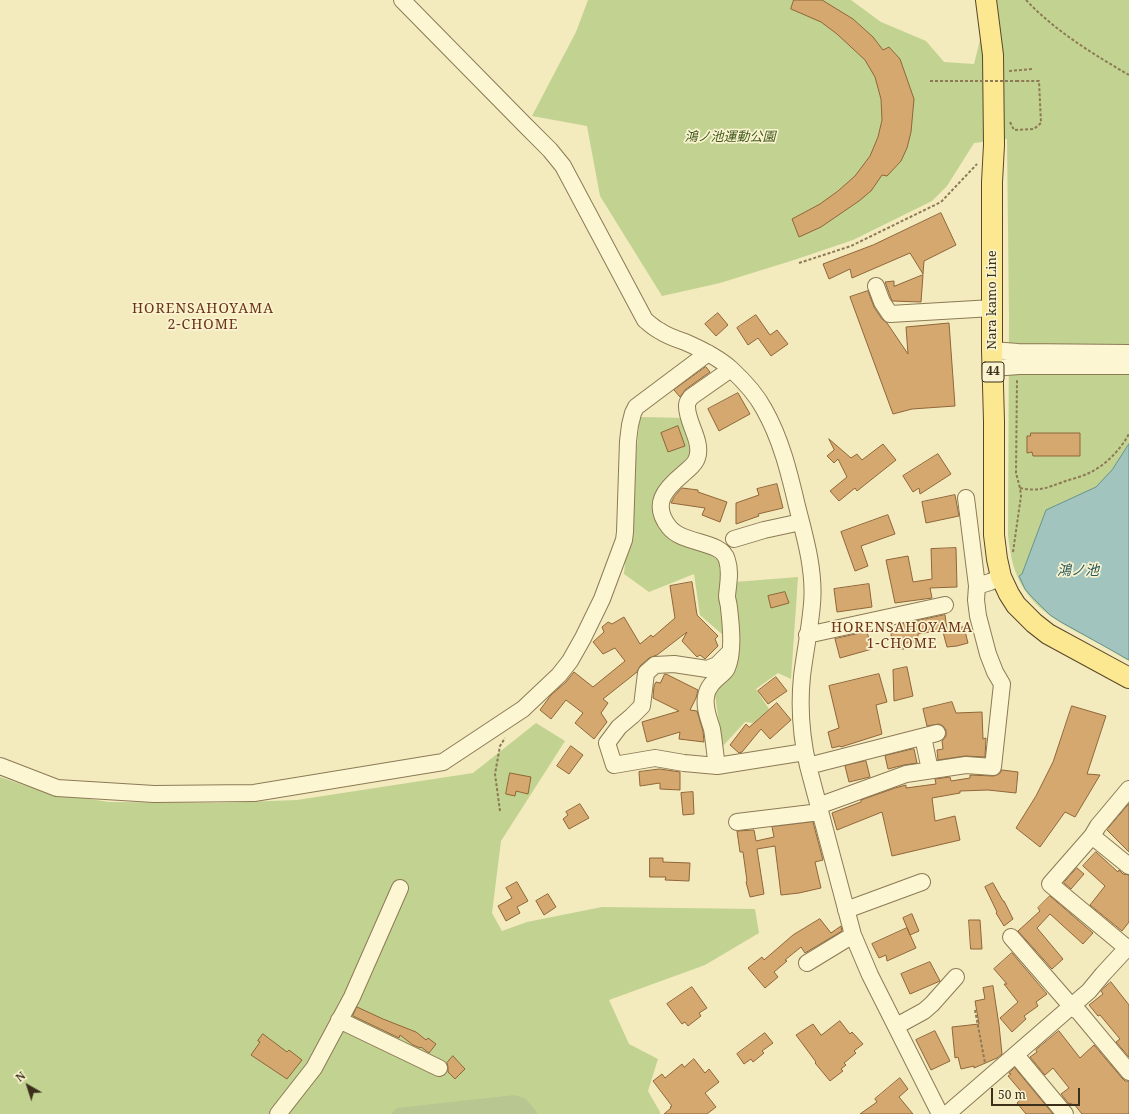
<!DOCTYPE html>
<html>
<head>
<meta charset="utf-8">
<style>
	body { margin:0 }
	#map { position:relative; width:1129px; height:1114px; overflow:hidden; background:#f3eabe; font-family:"Noto Serif",serif }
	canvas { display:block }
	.north { position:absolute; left:8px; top:1066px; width:40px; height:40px; -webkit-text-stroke:3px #f9f3cf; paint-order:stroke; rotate:321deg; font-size:11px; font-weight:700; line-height:16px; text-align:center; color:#3b2f1b }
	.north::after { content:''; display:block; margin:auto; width:14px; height:18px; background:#3b2f1b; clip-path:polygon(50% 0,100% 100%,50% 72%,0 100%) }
	.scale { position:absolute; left:991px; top:1088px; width:89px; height:18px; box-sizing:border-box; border:2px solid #3b2f1b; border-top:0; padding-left:5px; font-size:12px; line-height:14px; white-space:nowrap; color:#3b2f1b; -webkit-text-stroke:3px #f9f3cf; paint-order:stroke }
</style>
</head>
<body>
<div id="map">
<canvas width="1129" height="1114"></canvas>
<div class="north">N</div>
<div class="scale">50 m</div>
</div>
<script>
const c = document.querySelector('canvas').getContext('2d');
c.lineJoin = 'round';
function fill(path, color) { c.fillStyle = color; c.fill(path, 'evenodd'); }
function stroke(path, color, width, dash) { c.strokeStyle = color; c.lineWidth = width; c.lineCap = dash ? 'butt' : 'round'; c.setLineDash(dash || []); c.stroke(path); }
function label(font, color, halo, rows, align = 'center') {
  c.font = font + ' "Noto Serif","Noto Sans JP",serif'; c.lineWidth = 3.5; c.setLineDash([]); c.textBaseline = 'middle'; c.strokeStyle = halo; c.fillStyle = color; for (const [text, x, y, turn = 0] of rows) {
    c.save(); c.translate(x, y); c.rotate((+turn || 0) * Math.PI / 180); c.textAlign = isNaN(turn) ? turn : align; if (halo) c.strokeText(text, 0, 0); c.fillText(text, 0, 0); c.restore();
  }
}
const green = new Path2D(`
	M588,0H851L881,22L926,41L944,62L974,64L990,0H1129V661C1119,656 1110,649 1100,644C1067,626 1035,614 1018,578C1012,565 1010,550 1008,536L1009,317L1007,139L974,143L947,186L932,201L853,240L794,260L720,283L662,296L600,196L587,126L532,116L576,32Z
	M640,417L685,418L692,452L663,485L660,523L717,555L723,559L727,640L723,635L700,615L694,574L649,592L624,574Z
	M798,577L791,679L778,673L756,689L769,709L753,723L745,722L722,747L715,694L729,675L732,600L735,582Z
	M536,723L565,741L501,841L492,913L502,931L527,922L602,907L755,909L759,933L705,965L609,1000L629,1044L658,1059L648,1091L660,1112V1114H0V777L44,792L109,802L219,803L297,800L473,773Z`);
const cemetery = new Path2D(`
	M515,1095L526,1099L536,1111L537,1114H391L397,1108Z`);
const water = new Path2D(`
	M1129,444V660L1061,622L1050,615L1030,595L1025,589L1019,576L1022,574L1046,510L1096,487L1112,470Z`);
const building = new Path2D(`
	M794,0H822L853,19L873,37L883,50L889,47L900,59L914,99L911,132L907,148L901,161L887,176L882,175L871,191L859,201L821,227L799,237L792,219L820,204L838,191L855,176L870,156L878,137L882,120L881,99L875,77L865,60L837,34L821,22L791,9Z
	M941,213L956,245L924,261L923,274L910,253L852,278L850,269L829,279L823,264L873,245Z
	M923,275L921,302L892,301L885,282L894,281V286Z
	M868,291L874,307L882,319L887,323L908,354L906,327L949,323L955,406L912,409L893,414L850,297Z
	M718,313L728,325L716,336L705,324Z
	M756,315L770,335L777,330L788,344L771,356L758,338L748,345L737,328Z
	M706,367L710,372L686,389L680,397L674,390Z
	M738,393L750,414L719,431L708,409Z
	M678,426L685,446L668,452L661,433Z
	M1031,433H1080V456H1033L1032,452L1027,453V436H1030Z
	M829,439L851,458L857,454L862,460L883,444L896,460L857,491L855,488L839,501L830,491L847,477L838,459L834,463L827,456L834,450Z
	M938,454L951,474L920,494L919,488L913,492L903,476Z
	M777,484L783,508L758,514L759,516L736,524V503L759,495L757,489Z
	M682,488L698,490V492L727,502L720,522L702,515L705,508L671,503L674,497Z
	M955,495L959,516L926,523L922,502Z
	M888,515L895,534L861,546L868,566L855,571L841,532Z
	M956,548L957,587L930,588L932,598L895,603L886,560L908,556L913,582L932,579L931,549Z
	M692,582L697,615L718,636L715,639L718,646L705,659L700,655L697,657L682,641L687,632L657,655L649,658L640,666L637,672L603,699L608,703L601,713L607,722L594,739L575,723L583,713L566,700L551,719L540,710L551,695L566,682L574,672L593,687L625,661L615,648L603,654L593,642L604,632L602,627L608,622L612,624L624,617L640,644L651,635L653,637L675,618L670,586Z
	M869,584L872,607L837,612L834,589Z
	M785,592L789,603L771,608L768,596Z
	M945,615L947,629L918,634V642L906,643L904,649H892L891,633L900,631L899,625Z
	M964,627L968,643L957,646L947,647L943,632Z
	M867,632L872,649L840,658L835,639Z
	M907,667L913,696L894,701L893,670Z
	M665,674H666L698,690L696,698L690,710L697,711L703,731L704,742L679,739L680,732L647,742L642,722L679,711L653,698L654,686L656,682L660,683Z
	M879,674L887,702L876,705L882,734L841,747L840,746L832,748L828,732L839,728L829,686Z
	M776,677L787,691L768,704L758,691Z
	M952,702L956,713L982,712L983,739L986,738L985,757L965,756L938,760L937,750L943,749L942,741L946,736V730L943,726L939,724L927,726L923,709Z
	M777,703L791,720L770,739L761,729L742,752L739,753L730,745L746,724L749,727Z
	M1072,706L1106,716L1087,774L1100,775L1075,817L1065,812L1040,847L1016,828L1036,796L1053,762Z
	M571,746L583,755L569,774L557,766Z
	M914,749L917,763L904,765L888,769L885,756Z
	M866,761L870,777L849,782L845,766Z
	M660,769L680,772V790L660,789V783L640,786L639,772Z
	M1002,770L1018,772L1016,793L988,790L960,791V793L932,798L935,821L955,816L960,840L892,856L882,812L837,830L832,813L861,802V800L895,788L906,785V788L936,784L935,779L950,777L951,781L970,778V775L993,776L997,775L1000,773Z
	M510,773L531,777L528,794L516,791L515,796L506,794Z
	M693,792L694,814L683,815L681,793Z
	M580,804L589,818L569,829L563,819L568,815L566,812Z
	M1129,804V852L1107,830Z
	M813,822L823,860L815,862L821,888L799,893L781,895L775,846L757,849L764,894L750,897L746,882L747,881L743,852H740L737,831L754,830L756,841L774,837L772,827Z
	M1096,852L1118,872L1119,870L1123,874L1129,875V922L1122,931L1090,905L1105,886L1083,866Z
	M650,858H663V862L690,863L689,881L665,880L666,877H650Z
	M1077,868L1084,874L1071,889L1064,883Z
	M517,882L528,901L517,907L520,913L506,921L498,906L512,898L506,888Z
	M993,883L1003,901H1004L1013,919L1004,926L996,913L997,912L985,887Z
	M548,894L556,907L544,915L536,901Z
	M1050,896L1093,933L1083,944L1050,914L1037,928L1063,959L1052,969L1018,931L1040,911L1038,908Z
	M912,914L919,931L910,935L903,918Z
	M820,919L831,933L841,926L842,931L805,953L801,947L785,960L787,961L774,972L778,977L765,988L748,968L762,957L764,960L793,935Z
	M969,920H980L982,949H971Z
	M907,928L916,948L887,961L886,955L879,958L872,944Z
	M1012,953L1047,994L1036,1002L1038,1006L1024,1016L1026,1019L1012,1032L1000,1018L1018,1002L1004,984H1007L994,969Z
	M930,962L940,981L910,994L901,974Z
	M1111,982L1129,1005V1057L1116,1042L1120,1039L1100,1015L1098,1016L1089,1005L1103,994L1101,991Z
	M993,986L999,1025L1002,1054L997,1058L974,1068V1066L961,1069L958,1057L955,1058L952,1027L979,1024L975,1001L985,999L983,988Z
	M692,987L707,1008L699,1013L701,1016L688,1026L685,1022L682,1024L667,1004Z
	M357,1007L383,1019L416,1032L426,1040L428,1038L436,1044L429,1053L421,1047L420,1048L413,1045L400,1035L399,1038L353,1016Z
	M840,1021L850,1034L852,1032L863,1044L854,1051L856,1053L844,1063L846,1065L841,1069L843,1071L830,1081L815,1063L816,1062L796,1035L813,1024L821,1035Z
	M935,1031L950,1061L931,1070L916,1040Z
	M1059,1031L1080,1058L1094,1045L1122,1078L1125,1081H1129V1114H1082L1074,1104L1072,1105L1071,1103L1069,1104L1061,1094L1069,1088L1053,1068L1045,1075L1030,1057L1037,1052L1036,1050Z
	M765,1033L773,1043L762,1051L764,1053L753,1062L751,1059L744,1064L737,1054Z
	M263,1034L287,1052L289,1050L302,1060L287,1079L251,1055L260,1042L258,1041Z
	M453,1056L465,1069L455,1079L448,1072V1067L447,1063Z
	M694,1059L705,1073L709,1069L719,1082L705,1093L716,1107L707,1114H664L671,1108L670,1107L672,1106L653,1081L662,1074L665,1078L682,1064L684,1067Z
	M1015,1068L1053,1114H1026L1017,1103L1025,1096L1008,1076L1011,1074L1009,1073Z
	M900,1078L908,1089L899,1097L913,1114H860L877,1102L875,1099Z`);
const path = new Path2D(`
	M1026,0C1055,31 1093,54 1129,75
	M1009,71L1032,69
	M1010,122L1014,130L1034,129L1041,123L1039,81H1017
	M799,263L851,246L941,202L977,164
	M1020,488C1038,492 1046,488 1063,482C1071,479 1081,477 1089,473C1106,465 1120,450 1129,434
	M1013,552L1021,496L1020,488L1016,473L1017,379
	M500,811L495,774L500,746L505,738
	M975,1010L985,1063`);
const minor = new Path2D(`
	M402,0L525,125L550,150L563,166L645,320C650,324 654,328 660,331C667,336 676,339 685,342C701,349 718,357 731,369C744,381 756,394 764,409C781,439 789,472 797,506C805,537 815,571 812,604C810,628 805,652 802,676C799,706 801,736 808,766L853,935L870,975L940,1114
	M876,286L882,302L890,314L993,308
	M992,350L1018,352L1129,353
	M993,368L1019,366H1129
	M966,498L977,586
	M734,539L764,530L801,522
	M807,635L945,605
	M729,653L717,665L707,669L674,664L655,665L646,673L642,706L632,716L619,727L607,743L614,765L655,758L684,763L717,766L805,752
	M923,737L930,770
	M0,766L57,788L154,794L254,793L443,762L523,709L559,675L570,661L583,638L602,599L624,540L625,532L628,441L630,425L633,413L636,407L708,353
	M717,766C715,754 714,741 712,729C709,719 704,708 706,697C707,687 714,681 721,675C723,673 726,671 727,668C734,652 731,625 729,608C729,604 727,600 727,596C728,584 731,572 727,560C722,540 683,545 669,527C651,504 665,489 683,474C688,469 695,465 697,458C703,441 686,422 687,405C687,402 689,400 691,397L731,369
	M808,766L937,733
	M818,806L906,774L966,765L993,767L1002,684L995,672L988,654L978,616L976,600L977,586L990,582L1001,577
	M737,822L820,812
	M1092,836L1129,866
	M846,910L922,882
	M1011,937L1072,1007L1079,1012L1129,1072
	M1127,948L1050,884L1092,836L1098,826L1129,789
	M807,963L853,935
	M339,1020L439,1068
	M902,1023L924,1011L932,1004L956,977
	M1016,1055L1065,1114
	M278,1114L314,1068L352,997L400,888
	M947,1114L1089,991L1103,974L1127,948L1129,947`);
const major = new Path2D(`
	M986,0L993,55L994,145L992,182V350L994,421V535L997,559L1001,577L1009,594L1016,605L1034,623L1048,634L1129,678`);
const pathBridge = new Path2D(`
	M930,81H1017`);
const shields = [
	[993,372,22]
];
const shieldNames = [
	["44",993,372]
];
const parkNames = [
	["鴻ノ池運動公園",730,137]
];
const streetNames = [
	["Nara kamo Line",992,300,-90]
];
const neighbourhoodNames = [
	["HORENSAHOYAMA",203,309],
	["2-CHOME",203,325],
	["HORENSAHOYAMA",902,628],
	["1-CHOME",902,644]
];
const waterNames = [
	["鴻ノ池",1078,571]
];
fill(green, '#c2d291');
fill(cemetery, '#b8c691');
fill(water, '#a2c4be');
stroke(water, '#68938e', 1);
fill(building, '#d5a870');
stroke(building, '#8f6638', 1);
stroke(minor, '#8d7a55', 18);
stroke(major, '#5a472a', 22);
stroke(path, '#8d7a55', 2, [3, 2]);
stroke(minor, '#fcf6d3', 16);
stroke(major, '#fbe891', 20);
stroke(pathBridge, '#8d7a55', 2, [3, 2]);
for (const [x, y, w] of shields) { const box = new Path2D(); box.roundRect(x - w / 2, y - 10, w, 20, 3); c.fillStyle = '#f9f3cf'; c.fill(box); stroke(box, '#3b2f1b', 1); }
label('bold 12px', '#3b2f1b', null, shieldNames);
label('italic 13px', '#435a1f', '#f9f3cf', parkNames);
label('13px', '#3b2f1b', '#f9f3cf', streetNames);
c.letterSpacing = '1px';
label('14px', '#6c3316', '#f9f3cf', neighbourhoodNames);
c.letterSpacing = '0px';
label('italic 14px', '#29595d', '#f9f3cf', waterNames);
</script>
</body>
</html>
